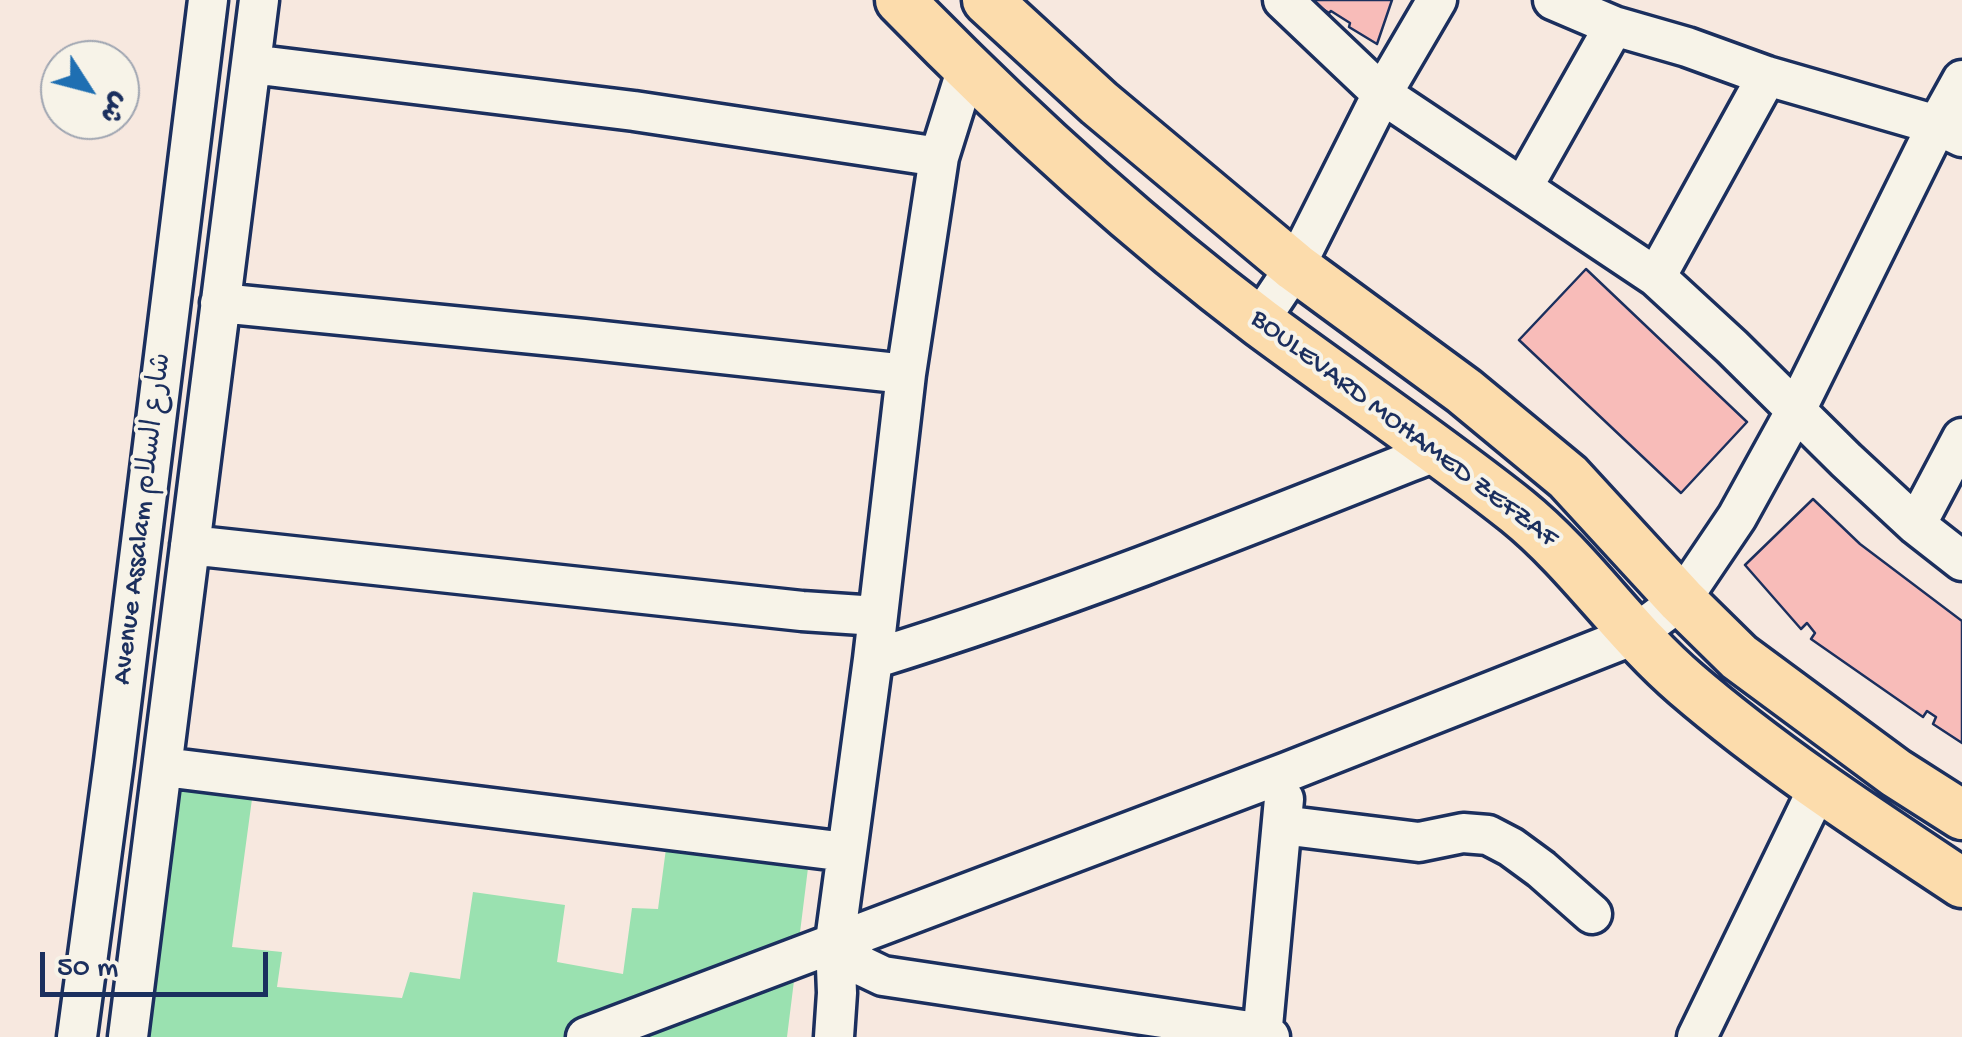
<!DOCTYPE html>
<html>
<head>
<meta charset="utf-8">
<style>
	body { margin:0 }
	#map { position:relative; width:1962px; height:1037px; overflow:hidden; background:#f7e8df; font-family:"Gochi Hand","Playpen Sans Arabic",sans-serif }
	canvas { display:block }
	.north { position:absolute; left:40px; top:40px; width:100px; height:100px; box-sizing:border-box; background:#f7f3e8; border:2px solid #9fa5b1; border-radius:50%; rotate:126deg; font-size:28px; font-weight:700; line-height:40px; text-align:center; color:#1b2f5e }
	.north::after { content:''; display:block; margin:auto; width:35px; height:45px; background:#1f6fb2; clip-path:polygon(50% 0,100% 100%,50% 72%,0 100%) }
	.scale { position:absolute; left:40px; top:952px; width:228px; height:45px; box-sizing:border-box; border:5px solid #1b2f5e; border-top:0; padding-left:12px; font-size:30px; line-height:35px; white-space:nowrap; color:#1b2f5e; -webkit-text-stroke:8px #f7f3e8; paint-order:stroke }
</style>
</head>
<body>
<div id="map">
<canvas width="1962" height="1037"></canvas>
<div class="north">ش</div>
<div class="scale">50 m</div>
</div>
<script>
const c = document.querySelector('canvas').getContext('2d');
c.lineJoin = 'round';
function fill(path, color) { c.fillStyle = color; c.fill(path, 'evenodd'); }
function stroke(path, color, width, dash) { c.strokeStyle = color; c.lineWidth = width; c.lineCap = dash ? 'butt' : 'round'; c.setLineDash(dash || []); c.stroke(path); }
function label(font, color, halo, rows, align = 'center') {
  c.font = font + ' "Gochi Hand","Playpen Sans Arabic",sans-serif'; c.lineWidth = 8; c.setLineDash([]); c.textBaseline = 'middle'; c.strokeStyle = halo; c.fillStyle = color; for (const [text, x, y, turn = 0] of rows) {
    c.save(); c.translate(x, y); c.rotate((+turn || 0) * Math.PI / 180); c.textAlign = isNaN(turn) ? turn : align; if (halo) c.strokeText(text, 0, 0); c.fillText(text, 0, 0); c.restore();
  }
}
const green = new Path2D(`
	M164,767L252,799L232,947L282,952L277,987L402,998L410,972L460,979L473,892L565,905L557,962L623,974L632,908L658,909L667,841L867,866L809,860L787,1037H128Z`);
const building = new Path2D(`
	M1315,0H1392L1377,44L1349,27L1350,23L1331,11L1329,13L1315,4Z
	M1586,269L1747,422L1681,493L1519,340Z
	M1813,499L1860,544L1962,621V743L1933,724L1936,717L1927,711L1923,717L1811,639L1815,633L1807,623L1801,629L1745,565Z`);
const minor = new Path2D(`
	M1283,0L1382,94L1656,277L1732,347L1846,460L1916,525L1962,561
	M1553,0L1614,26L1687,47L1767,76L1937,125L1962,137
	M251,64L634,111L939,157
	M1523,187L1614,26
	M1656,277L1767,76
	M220,303L584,339L906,374
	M1259,321L1295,267L1382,94L1437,0
	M1916,525L1962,438
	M190,545L802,611L877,616
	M873,659C1065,600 1251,525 1437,451
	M164,767L846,852
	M1282,825L1419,842L1463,833L1488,835L1511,847L1541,869L1592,914
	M835,941L862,966L883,976L1263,1033L1270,1037
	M77,1037L114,761L208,0
	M128,1037L259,0
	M586,1037L1287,772L1634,635L1681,600L1737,517L1796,410L1937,125L1962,80
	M834,1037L837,993L835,941L873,659L906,374L939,157L967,68
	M1262,1037L1284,799
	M1697,1037L1818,788`);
const major = new Path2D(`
	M900,0C1012,115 1133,226 1261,323C1346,386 1434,445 1517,511C1580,562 1624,631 1686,684C1772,758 1867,820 1962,883
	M987,0L1099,103L1295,267L1464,391L1568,477L1681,600L1739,657L1896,773L1962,815`);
const streetNames = [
	["BOULEVARD MOHAMED ZEFZAF",1403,430,37],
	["Avenue Assalam شارع السلام",144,519,-83]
];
fill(green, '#9ae1b0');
fill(building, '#f8bcb9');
stroke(building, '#1b2f5e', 2.5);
stroke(minor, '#1b2f5e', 45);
stroke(major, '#1b2f5e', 55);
stroke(minor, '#f7f3e8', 38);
stroke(major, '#fcdcac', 48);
label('28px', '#1b2f5e', '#f7f3e8', streetNames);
</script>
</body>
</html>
